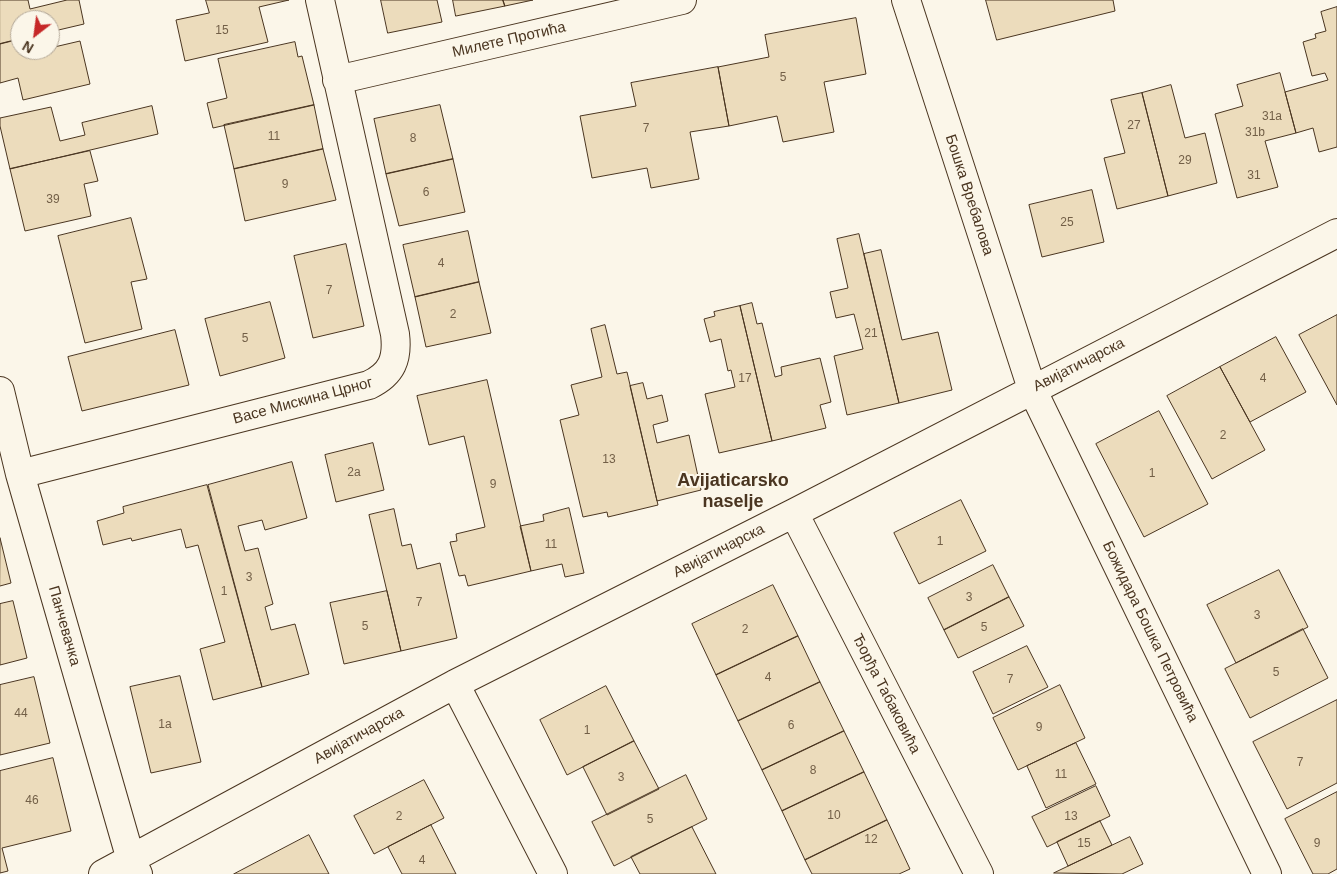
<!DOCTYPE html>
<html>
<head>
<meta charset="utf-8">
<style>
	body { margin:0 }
	#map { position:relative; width:1337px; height:874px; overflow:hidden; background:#fbf6e9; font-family:Arial,sans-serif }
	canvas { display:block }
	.north { position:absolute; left:10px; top:10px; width:50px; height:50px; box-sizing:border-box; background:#fbf6e9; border:1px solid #b4a999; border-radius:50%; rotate:210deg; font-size:14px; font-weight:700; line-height:20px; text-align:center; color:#4a3520 }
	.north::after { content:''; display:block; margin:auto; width:18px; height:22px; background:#c62828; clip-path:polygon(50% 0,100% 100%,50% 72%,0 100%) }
</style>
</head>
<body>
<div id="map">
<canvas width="1337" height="874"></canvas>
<div class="north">N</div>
</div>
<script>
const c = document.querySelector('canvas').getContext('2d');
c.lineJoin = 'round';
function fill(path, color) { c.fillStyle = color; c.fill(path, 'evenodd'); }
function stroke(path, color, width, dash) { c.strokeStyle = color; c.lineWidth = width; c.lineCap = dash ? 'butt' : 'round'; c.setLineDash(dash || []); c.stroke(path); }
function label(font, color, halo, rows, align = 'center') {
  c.font = font + ' Arial,sans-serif'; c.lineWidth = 4; c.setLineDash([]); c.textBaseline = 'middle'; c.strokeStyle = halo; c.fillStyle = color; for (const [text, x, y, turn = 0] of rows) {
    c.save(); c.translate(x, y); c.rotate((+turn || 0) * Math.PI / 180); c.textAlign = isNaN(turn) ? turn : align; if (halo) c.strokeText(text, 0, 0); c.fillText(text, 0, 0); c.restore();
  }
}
const building = new Path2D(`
	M0,0H28L30,9L67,0H79L84,24L50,32V20H20V39L0,44Z
	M206,0H289L259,7L268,42L185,61L176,20L209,13Z
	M381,0H437L442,22L388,33Z
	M453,0H503L505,6L456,16Z
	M503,0H533L505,6Z
	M986,0H1113L1115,11L997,40Z
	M1337,7V147L1319,152L1313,128L1296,133L1285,92L1328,80L1325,73L1312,76L1303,42L1316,38L1315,34L1326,31L1321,12Z
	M856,18L866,74L824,82L834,132L783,142L777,116L729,126L718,67L769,57L765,35Z
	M20,39V50H50V48L80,41L90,84L23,100L18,78L0,83V44Z
	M295,42L298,57L302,56L314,105L213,128L207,103L227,98L218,59Z
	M718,67L729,126L690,132L699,179L651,188L647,168L592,178L580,116L636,106L631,83Z
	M1280,73L1296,133L1265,141L1278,187L1237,198L1215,114L1243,106L1237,85Z
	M1171,85L1185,138L1205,133L1217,183L1168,196L1142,93Z
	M1142,93L1168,196L1117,209L1104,158L1125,153L1111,100Z
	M314,105L323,149L234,169L224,125Z
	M440,105L453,159L386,174L374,119Z
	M152,106L158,134L10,169L0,126V118L51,107L60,141L85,135L82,123Z
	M323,149L336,200L245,221L234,169Z
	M90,151L98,181L84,184L91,216L25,231L10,169Z
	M453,159L465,212L399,226L386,174Z
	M1092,190L1104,242L1042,257L1029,205Z
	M131,218L147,279L131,282L142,329L85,343L58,236Z
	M468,231L479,282L415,297L403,245Z
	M859,234L899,403L847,415L834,356L863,349L854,314L836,318L830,292L848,288L837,239Z
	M346,244L364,326L313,338L294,256Z
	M881,250L902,340L938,332L952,390L899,403L864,254Z
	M479,282L491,333L426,347L415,297Z
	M270,302L285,358L220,376L205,319Z
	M752,303L757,324L762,323L775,377L782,375L781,367L820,358L831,402L820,405L826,428L772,441L740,306Z
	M740,306L772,441L719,453L705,394L735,387L731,370L728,371L721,339L710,342L704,319L715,316L714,312Z
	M1337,315V405L1299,335Z
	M605,325L617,374L627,372L658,505L608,517L607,512L583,517L560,420L579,415L571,385L602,377L591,329Z
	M175,330L189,385L82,411L68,357Z
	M1276,337L1306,392L1250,422L1220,367Z
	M1220,367L1265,450L1212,479L1167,396Z
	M487,380L531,571L468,586L465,575L459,576L450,542L457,541L456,534L485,527L464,436L429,445L417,396Z
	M643,383L647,399L662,395L668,421L653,425L657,443L689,435L701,490L657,501L630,386Z
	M1159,411L1208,504L1144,537L1096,444Z
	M373,443L384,490L336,502L325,455Z
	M292,462L307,518L265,530L262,520L238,526L245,551L258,548L273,604L265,607L271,630L295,624L309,674L262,687L208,485Z
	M207,485L262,687L213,700L200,649L225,642L198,545L186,548L181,529L132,541L131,538L103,545L97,521L124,513L123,507Z
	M961,500L986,551L919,584L894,533Z
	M569,508L584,573L565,577L562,564L531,571L520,526L544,521L543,515Z
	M394,509L402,546L411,544L417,569L440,563L457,638L401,651L369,515Z
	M0,538L11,583L0,586Z
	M993,565L1009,597L944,630L928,598Z
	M1279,570L1308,627L1236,663L1207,605Z
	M773,585L798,636L716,675L692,624Z
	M387,591L401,651L344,664L330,603Z
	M1009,597L1024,626L958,658L944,630Z
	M13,601L27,658L0,665V604Z
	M1303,629L1328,678L1250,718L1225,669Z
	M798,636L820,682L738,721L716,675Z
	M1027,646L1048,687L993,714L973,672Z
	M180,676L201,762L151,773L130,687Z
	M34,677L50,743L0,755V685Z
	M820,682L844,731L762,770L738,721Z
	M1060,685L1085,738L1018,770L993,718Z
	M606,686L634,741L567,775L540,720Z
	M1337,700V783L1287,809L1253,742Z
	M844,731L864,772L782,811L762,770Z
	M634,741L659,789L607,815L583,767Z
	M1076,743L1096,784L1046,808L1027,766Z
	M53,758L71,831L2,848L8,871L0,873V771Z
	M864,772L887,820L805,860L782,811Z
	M686,775L707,819L614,866L592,822Z
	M424,780L444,818L374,854L354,816Z
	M1096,786L1110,816L1047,847L1032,817Z
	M1337,792V869L1328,874H1313L1285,819Z
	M887,820L910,869L899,874H812L805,860Z
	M1100,821L1112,845L1068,866L1057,842Z
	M431,825L456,874H402L388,847Z
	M692,827L716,874H640L631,857Z
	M309,835L329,874H234Z
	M1130,837L1143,864L1122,874L1054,873Z`);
const street = new Path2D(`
	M906,0L1032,389L1267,874
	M337,80L682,0
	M0,391L20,474L131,860L138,874
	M20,474L369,385C392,374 398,359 395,334L320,0
	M794,513L979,874
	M455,684L553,874
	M103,874L455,684L794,513L1337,233`);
const numberNames = [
	["15",222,31],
	["5",783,78],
	["31a",1272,117],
	["27",1134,126],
	["7",646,129],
	["31b",1255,133],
	["11",274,137],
	["8",413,139],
	["29",1185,161],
	["31",1254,176],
	["9",285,185],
	["6",426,193],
	["39",53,200],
	["25",1067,223],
	["4",441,264],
	["7",329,291],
	["2",453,315],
	["21",871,334],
	["5",245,339],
	["17",745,379],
	["4",1263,379],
	["2",1223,436],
	["13",609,460],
	["2a",354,473],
	["1",1152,474],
	["9",493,485],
	["1",940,542],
	["11",551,545],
	["3",249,578],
	["1",224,592],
	["3",969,598],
	["7",419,603],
	["3",1257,616],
	["5",365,627],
	["5",984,628],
	["2",745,630],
	["5",1276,673],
	["4",768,678],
	["7",1010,680],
	["44",21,714],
	["1a",165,725],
	["6",791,726],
	["9",1039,728],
	["1",587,731],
	["7",1300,763],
	["8",813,771],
	["11",1061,775],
	["3",621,778],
	["46",32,801],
	["10",834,816],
	["2",399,817],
	["13",1071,817],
	["5",650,820],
	["12",871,840],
	["15",1084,844],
	["9",1317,844],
	["4",422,861]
];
const streetNames = [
	["Милете Протића",509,40,-13],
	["Бошка Вребалова",969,195,72],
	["Авијатичарска",1079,365,-27],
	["Васе Мискина Црног",303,401,-15],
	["Авијатичарска",719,551,-27],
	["Панчевачка",64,626,74],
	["Божидара Бошка Петровића",1150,632,64],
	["Ђорђа Табаковића",886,694,63],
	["Авијатичарска",359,736,-29]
];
const quarterNames = [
	["Avijaticarsko",733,481],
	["naselje",733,502]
];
fill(building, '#ecdcbc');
stroke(building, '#4a3520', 1);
stroke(street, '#4a3520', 30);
stroke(street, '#fbf6e9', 28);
label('12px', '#725f47', null, numberNames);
label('15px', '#4a3520', '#fbf6e9', streetNames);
label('bold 18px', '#4a3520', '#fbf6e9', quarterNames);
</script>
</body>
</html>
